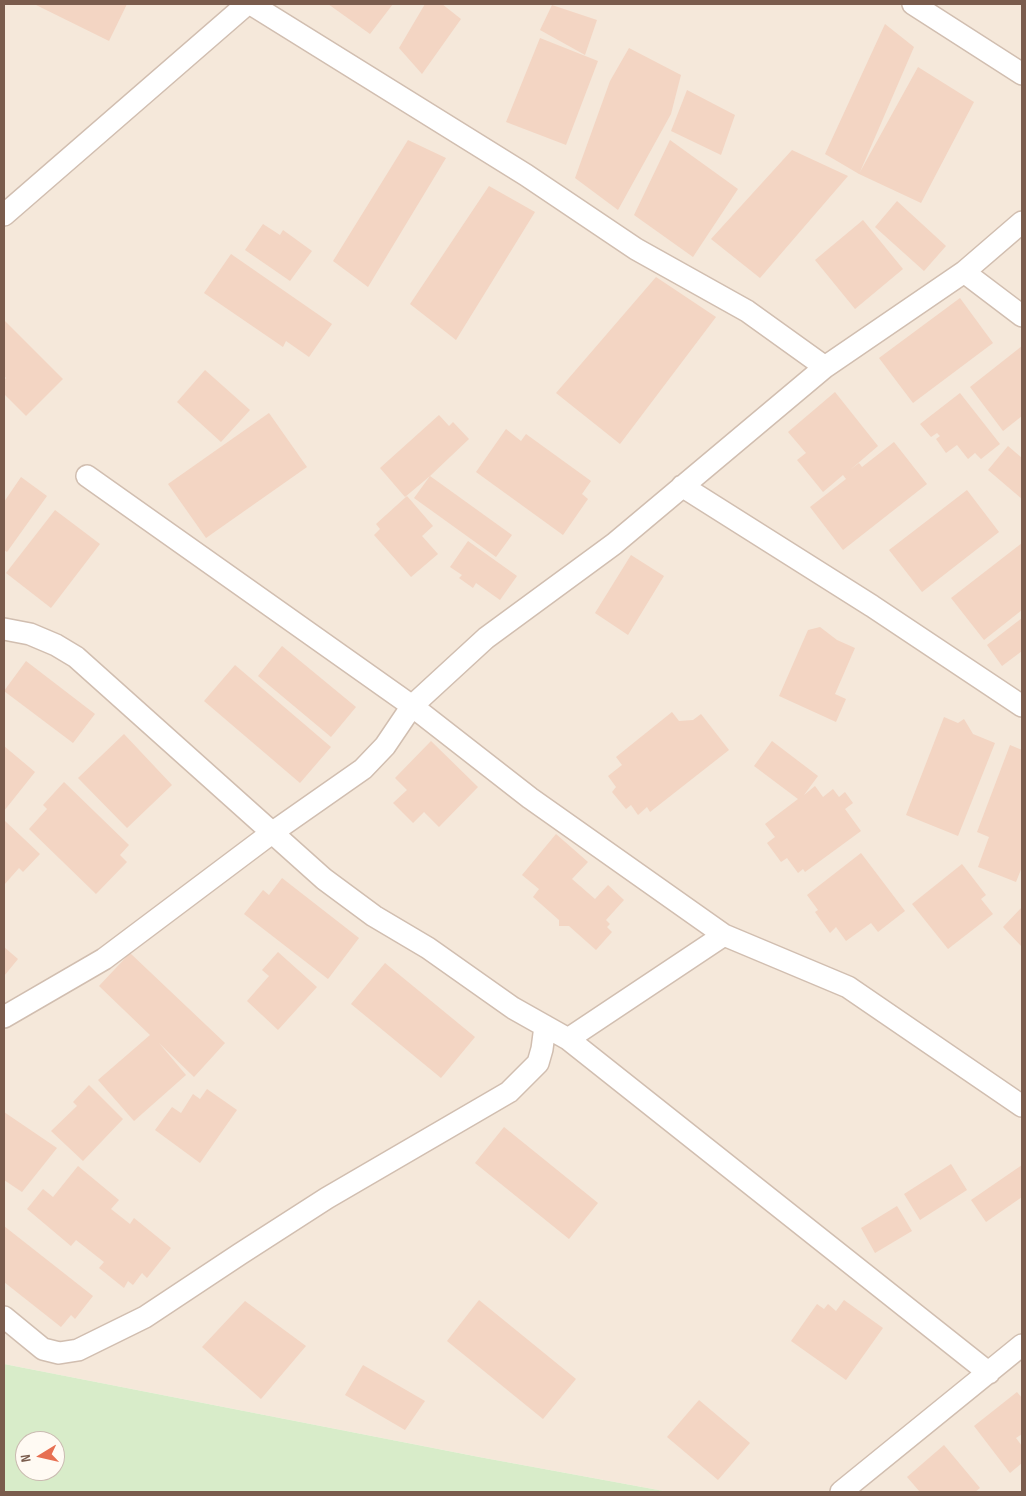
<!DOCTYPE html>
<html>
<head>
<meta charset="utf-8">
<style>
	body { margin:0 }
	#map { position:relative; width:1026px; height:1496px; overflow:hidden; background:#fdf6ec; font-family:"Sofia Sans Condensed",sans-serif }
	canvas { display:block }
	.frame { position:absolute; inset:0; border:5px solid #7a5c4d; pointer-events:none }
	.north { position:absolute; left:15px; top:1431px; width:50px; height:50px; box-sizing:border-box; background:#fffaf3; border:1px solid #cabbb1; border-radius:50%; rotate:261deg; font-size:14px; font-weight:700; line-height:20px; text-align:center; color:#7a5c4d }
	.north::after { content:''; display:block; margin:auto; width:18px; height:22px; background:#e76f51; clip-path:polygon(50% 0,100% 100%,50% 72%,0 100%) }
</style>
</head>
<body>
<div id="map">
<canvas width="1026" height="1496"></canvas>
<div class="frame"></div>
<div class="north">N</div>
</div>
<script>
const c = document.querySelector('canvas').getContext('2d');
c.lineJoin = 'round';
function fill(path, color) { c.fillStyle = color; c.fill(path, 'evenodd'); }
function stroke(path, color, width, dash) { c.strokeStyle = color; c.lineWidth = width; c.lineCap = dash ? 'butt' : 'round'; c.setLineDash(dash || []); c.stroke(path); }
const residential = new Path2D(`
	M4,4H1022V1492H669L479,1457L4,1364Z`);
const green = new Path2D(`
	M4,1364L479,1457L669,1492H4ZM25,1441H55V1471H25Z`);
const building = new Path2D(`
	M34,4H127L109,41Z
	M328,4H393L370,34Z
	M425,4H442L461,19L422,74L399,48Z
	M552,5L597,20L585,55L540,30Z
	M885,24L914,47L860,172L918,67L974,102L921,203L859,174L825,154Z
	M540,38L598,61L566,145L506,122Z
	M629,48L681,75L671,114L618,210L575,178L610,81Z
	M687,90L735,115L721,155L671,131Z
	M408,140L446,158L368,287L333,261Z
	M670,140L738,189L693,257L634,215Z
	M792,150L848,176L760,278L711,239Z
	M489,186L535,212L456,340L410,304Z
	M897,201L946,246L924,271L875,227Z
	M863,220L903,269L855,309L815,260Z
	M263,224L280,235L283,230L312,251L290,281L245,250Z
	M231,254L332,324L309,357L286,341L283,347L204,293Z
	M656,277L716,317L620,444L556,393Z
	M960,298L993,343L913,403L879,358Z
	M4,320L63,379L26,416L4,394V380L6,378L4,376Z
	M1022,346V416L1003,431L970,387Z
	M205,370L250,410L221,442L177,402Z
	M835,392L878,446L850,470L859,463L862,467L894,442L927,484L843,550L810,507L846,479L843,475L823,492L797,460L806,453L788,432Z
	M960,393L1000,444L981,459L975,453L968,459L957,445L946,453L936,439L940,436L937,433L931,437L920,424Z
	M269,413L307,467L206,538L168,484Z
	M439,415L449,426L453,422L469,439L430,476L405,497L380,468Z
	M506,429L521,441L526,434L591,481L582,494L588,499L563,535L476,472Z
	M1008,446L1022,458V499L988,470Z
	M430,476L512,535L496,557L414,498Z
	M21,477L47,496L7,552L4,550V502Z
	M967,490L999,532L922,592L889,550Z
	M407,496L433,526L422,536L438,554L411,577L374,535L380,529L376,524Z
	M55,510L100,544L51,608L6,573Z
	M468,541L517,576L500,600L476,583L473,588L459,578L462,575L450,567Z
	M1022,543V610L984,640L951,598Z
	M631,555L664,576L628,635L595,613Z
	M1022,618V651L1002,666L987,645Z
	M820,627L837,640L855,648L835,694L846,699L836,722L779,696L808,630Z
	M282,646L356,707L331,737L258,676Z
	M26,661L95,714L73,743L4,691Z
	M235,665L331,747L300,783L204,701Z
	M672,712L679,721L693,720L701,714L729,750L650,812L647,807L638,815L631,805L626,809L612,792L616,787L608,776L622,765L616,757Z
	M944,717L958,723L964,719L973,734L995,743L958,836L906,815Z
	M124,734L172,785L127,828L78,778Z
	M431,741L478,787L439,827L424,812L413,823L393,803L407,790L395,778Z
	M772,741L818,776L804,795L815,786L823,797L833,789L839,797L845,792L853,803L845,809L861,831L805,872L803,869L798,873L787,858L781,862L767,843L775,837L765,824L798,799L754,766Z
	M1010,745L1022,750V867L1016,882L978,867L989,837L977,832Z
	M4,746L35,772L4,811Z
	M64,782L129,845L120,855L127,862L96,894L29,829L47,809L43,805Z
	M5,821L40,854L23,872L19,868L4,885Z
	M556,834L588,862L572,879L595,899L608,885L624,900L606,920L610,924L607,927L612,932L596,950L569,926H559V920L533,897L539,889L522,875Z
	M861,853L905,911L878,932L871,923L846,941L836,927L830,933L815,912L818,910L807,895Z
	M962,864L986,895L981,899L993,914L948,949L912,904Z
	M282,878L359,938L328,979L244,914L263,890L269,895Z
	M1022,907V947L1003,927Z
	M4,947L18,959L4,976Z
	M278,952L317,987L278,1030L247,1001L269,976L262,970Z
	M130,953L225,1043L194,1077L159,1043L186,1075L134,1121L98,1080L150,1035L99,986Z
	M385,963L475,1037L441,1078L351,1004Z
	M89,1085L123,1119L83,1161L51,1131L77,1106L73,1102Z
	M207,1089L237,1110L200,1163L155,1130L172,1107L181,1113L193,1094L200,1099Z
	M4,1112L57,1148L22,1192L4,1180Z
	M504,1127L598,1203L569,1239L475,1163Z
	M951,1164L967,1190L920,1220L904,1194Z
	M1022,1165V1197L986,1222L971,1200Z
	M78,1166L119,1200L111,1209L130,1224L134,1218L171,1248L147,1278L142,1273L133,1285L128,1281L124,1288L99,1268L104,1262L76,1240L71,1246L27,1209L43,1189L53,1197Z
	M897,1206L912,1231L875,1253L861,1228Z
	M4,1226L93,1296L75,1319L71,1315L61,1327L4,1282Z
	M479,1300L576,1379L543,1419L447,1341Z
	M844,1300L883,1328L846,1380L791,1341L817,1304L824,1309L828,1304L836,1311Z
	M245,1301L306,1346L261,1399L202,1347Z
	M363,1365L425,1401L405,1430L345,1395Z
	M1017,1392L1022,1398V1434L1016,1438L1022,1446V1463L1010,1473L974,1426Z
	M699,1400L750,1443L718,1480L667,1437Z
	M944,1445L980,1488L975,1492H920L907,1477Z`);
const street = new Path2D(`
	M251,4L526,175L636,249L747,311L825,367
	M913,4L1022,74
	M4,215L247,4
	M964,272L1022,316
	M87,476L412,706L530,798L724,935L848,987L1022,1106
	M682,486L872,606L1022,706
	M4,629L30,634L56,645L76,657L324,879L374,916L428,948L513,1008L568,1039L989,1373
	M4,1017L104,959L273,832L363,769L385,746L412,706L486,638L614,544L825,367L964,272L1022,222
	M568,1039L724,935
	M4,1317L43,1349L59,1353L78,1350L145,1317L240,1254L327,1198L509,1092L538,1063L542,1049L545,1026
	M841,1492L1022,1345`);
fill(residential, '#f5e8da');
fill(green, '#d8ecc9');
fill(building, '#f3d5c3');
stroke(street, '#d1beb0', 24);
stroke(street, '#fff', 21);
</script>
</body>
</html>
